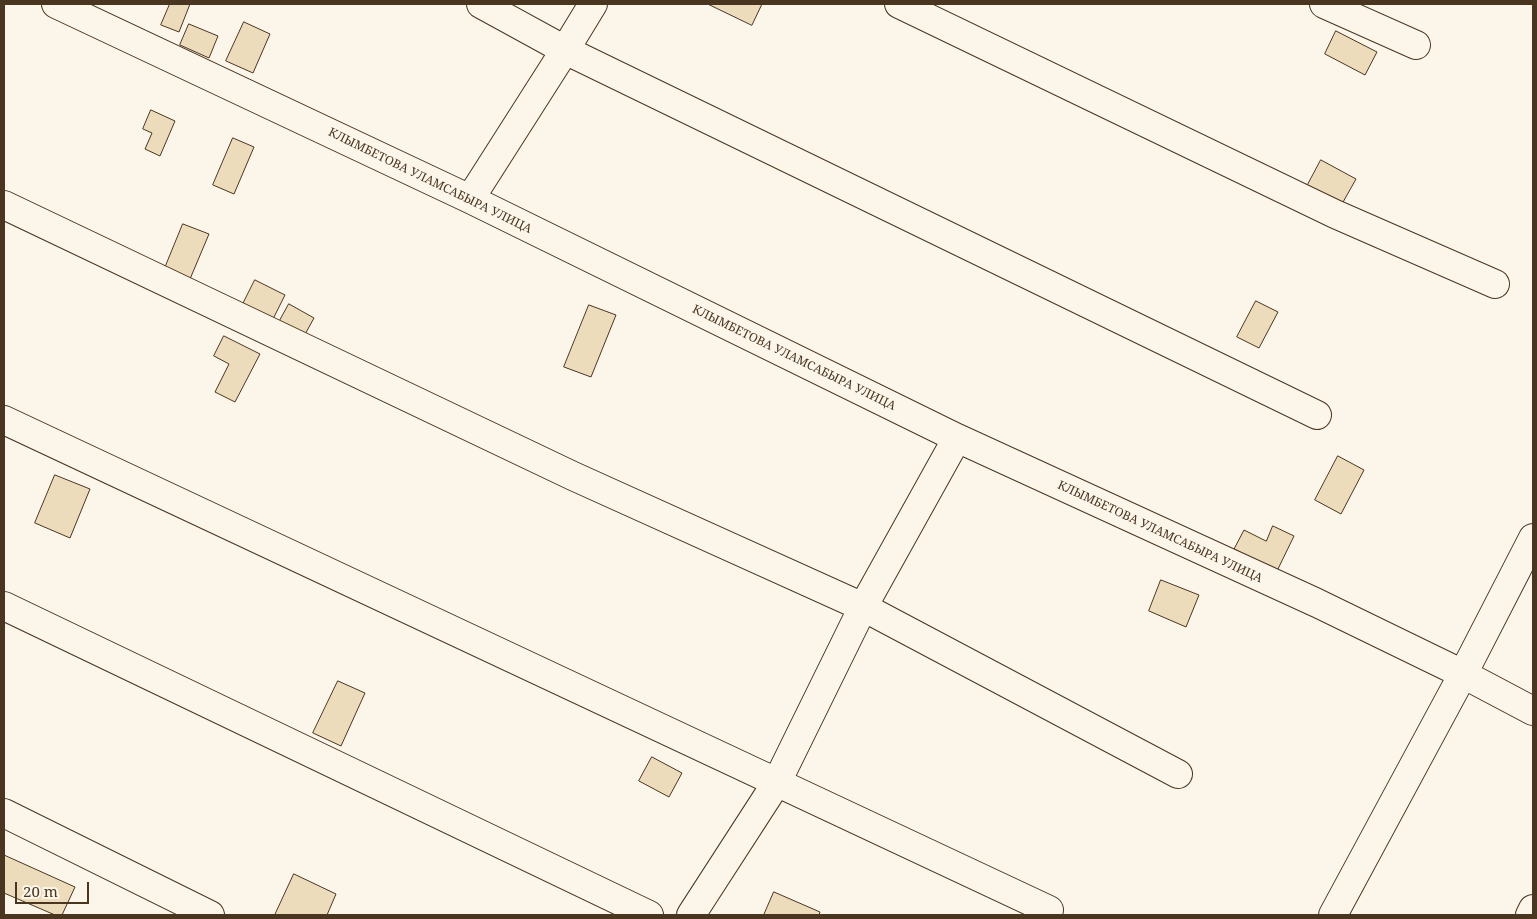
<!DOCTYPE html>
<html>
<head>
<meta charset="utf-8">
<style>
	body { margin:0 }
	#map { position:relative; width:1537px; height:919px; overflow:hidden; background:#fbf6e9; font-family:"Noto Serif",serif }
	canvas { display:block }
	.frame { position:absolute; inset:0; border:5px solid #4a3520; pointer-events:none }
	.scale { position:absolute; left:15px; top:882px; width:74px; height:22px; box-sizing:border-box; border:2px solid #4a3520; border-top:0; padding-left:6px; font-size:15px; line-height:18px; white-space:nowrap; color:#4a3520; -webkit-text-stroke:4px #fbf6e9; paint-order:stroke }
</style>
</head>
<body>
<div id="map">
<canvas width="1537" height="919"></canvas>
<div class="frame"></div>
<div class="scale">20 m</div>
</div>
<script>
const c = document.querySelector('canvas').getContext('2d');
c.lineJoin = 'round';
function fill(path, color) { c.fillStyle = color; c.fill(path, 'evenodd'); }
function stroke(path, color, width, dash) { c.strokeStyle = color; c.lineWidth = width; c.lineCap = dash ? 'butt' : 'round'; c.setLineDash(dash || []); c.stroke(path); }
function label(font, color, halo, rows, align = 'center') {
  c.font = font + ' "Noto Serif",serif'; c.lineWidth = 4; c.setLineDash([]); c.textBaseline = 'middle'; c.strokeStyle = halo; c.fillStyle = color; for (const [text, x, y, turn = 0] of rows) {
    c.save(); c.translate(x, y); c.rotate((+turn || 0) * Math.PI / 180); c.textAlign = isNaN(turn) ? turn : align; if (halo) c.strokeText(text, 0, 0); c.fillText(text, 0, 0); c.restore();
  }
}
const building = new Path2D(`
	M170,4H190L179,32L161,25Z
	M708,4H762L752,25Z
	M244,22L270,34L253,73L226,61Z
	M189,24L218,36L209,58L180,45Z
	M1336,31L1377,52L1365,75L1325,54Z
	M151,110L175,121L160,156L145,149L152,133L143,129Z
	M233,138L254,147L234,194L213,185Z
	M1321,160L1356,179L1338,211L1304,192Z
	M183,224L209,234L190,279L165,268Z
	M255,280L285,295L273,319L243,304Z
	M1256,301L1278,312L1259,348L1237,337Z
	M289,304L314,318L303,338L278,324Z
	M589,305L616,315L591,377L564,367Z
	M224,336L260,354L235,402L215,392L229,364L214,356Z
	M1338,456L1364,470L1341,514L1315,500Z
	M55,475L90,489L70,538L35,523Z
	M1273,526L1294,536L1277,571L1234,549L1244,530L1266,541Z
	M1161,580L1199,595L1186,627L1149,611Z
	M338,681L365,693L341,746L313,733Z
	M652,757L682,773L669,797L639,781Z
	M4,855L75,887L62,915H55L4,893Z
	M294,874L336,894L327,915H275Z
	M774,892L820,912L819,915H764Z`);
const minor = new Path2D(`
	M56,4L470,199L957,438L1317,603L1463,674L1533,711
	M481,4L565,50L1317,415
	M899,4L1335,214L1495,284
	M1324,4L1416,45
	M470,199L565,50L593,4
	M4,205L573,476L863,607L1178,774
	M4,420L1049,910
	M4,606L649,915
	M4,813L210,915
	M691,915L777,782L863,607L957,438
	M1333,915L1463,674L1533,538
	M1530,915L1533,909`);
const streetNames = [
	["КЛЫМБЕТОВА УЛАМСАБЫРА УЛИЦА",430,181,26],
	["КЛЫМБЕТОВА УЛАМСАБЫРА УЛИЦА",794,358,26],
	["КЛЫМБЕТОВА УЛАМСАБЫРА УЛИЦА",1160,532,25]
];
fill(building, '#ecdcbc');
stroke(building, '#4a3520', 1);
stroke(minor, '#4a3520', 30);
stroke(minor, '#fbf6e9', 28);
label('12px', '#4a3520', '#fbf6e9', streetNames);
</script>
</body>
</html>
